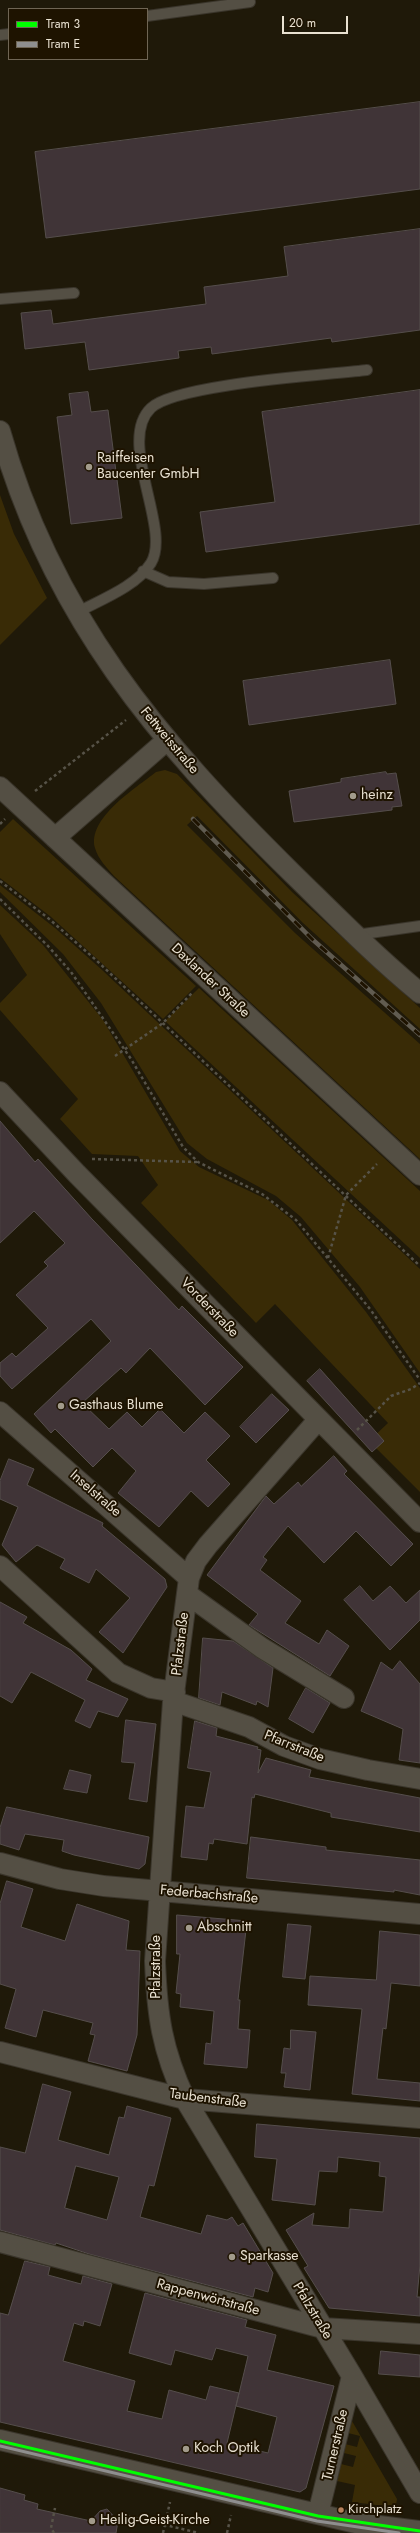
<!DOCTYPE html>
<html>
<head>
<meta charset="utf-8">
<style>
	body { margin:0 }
	#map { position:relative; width:420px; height:2533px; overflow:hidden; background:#1f1909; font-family:Jost,sans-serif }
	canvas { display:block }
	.legend { position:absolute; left:8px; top:8px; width:140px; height:52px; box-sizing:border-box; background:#1e1300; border:1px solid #6f6554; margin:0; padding:5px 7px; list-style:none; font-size:12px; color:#e9e1d1 }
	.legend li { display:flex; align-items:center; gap:8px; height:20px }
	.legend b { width:20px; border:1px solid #6f6554 }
	.scale { position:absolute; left:282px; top:16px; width:66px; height:18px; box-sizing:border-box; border:2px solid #e9e1d1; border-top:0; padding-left:5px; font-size:12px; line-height:14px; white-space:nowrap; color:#e9e1d1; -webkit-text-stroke:3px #1e1300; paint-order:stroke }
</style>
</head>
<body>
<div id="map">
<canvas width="420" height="2533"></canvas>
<ul class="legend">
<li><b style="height:5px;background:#0f0"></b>Tram 3</li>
<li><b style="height:5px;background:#8f8f8f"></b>Tram E</li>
</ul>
<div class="scale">20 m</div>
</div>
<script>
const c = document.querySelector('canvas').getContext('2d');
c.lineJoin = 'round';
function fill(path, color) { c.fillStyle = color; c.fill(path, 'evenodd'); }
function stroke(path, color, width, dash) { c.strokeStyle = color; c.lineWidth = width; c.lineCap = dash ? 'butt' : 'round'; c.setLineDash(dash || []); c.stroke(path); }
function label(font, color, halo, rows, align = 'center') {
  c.font = font + ' Jost,sans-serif'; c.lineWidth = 4; c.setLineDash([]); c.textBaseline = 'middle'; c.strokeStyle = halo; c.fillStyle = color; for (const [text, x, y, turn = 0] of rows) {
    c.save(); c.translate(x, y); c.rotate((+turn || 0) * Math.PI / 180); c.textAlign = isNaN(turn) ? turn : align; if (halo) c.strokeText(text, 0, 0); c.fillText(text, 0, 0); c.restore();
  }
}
const green = new Path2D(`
	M0,495L14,534L47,598L0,645Z
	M165,770L177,774L292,892L420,1008V1029L303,923L197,816L187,825L295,933L420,1044V1159L114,876C107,868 98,859 95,848C87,818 136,788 156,772Z
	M13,819L196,986L163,1019L50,916L0,878V832Z
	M0,885L55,928L101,969L420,1269V1373L360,1287L301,1217L276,1196L207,1159L187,1143L101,1003L63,954L0,892Z
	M0,905L43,945L103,1020L180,1151L199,1167L268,1200L292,1220L366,1312L420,1388V1492L369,1441L388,1423L275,1304L256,1323L141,1203L158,1185L138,1156L92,1154L60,1119L78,1099L0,1010V1003L27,975L0,934Z
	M199,988L420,1191V1258L165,1021Z
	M352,2421L397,2499L396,2505L393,2507L352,2502L355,2485L337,2481L341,2464L353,2467L356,2456L344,2453L345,2444L357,2447L360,2436L348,2433Z`);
const building = new Path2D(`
	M420,102V189L46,238L35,152Z
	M420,229V330L332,342L331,338L212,354L211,347L178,351L179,358L89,370L85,342L25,349L21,313L51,310L53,324L206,304L204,287L288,276L284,247Z
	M420,390V524L206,552L200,512L275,502L262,412Z
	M88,392L91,412L108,410L122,518L71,524L57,417L72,415L69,394Z
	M390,660L396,704L249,725L243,681Z
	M386,772L387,774L396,773L402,806L392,807V810L294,822L289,791L341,782V779Z
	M0,1121L35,1162L38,1159L92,1219L179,1310L182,1306L243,1367L205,1405L150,1348L126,1373L121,1368L82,1403L109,1429L127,1412L142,1427L160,1409L184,1433L205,1412L230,1436L206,1460L230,1484L208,1507L191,1491L159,1527L118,1493L136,1471L112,1448L93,1467L55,1429L51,1433L34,1414L111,1341L91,1319L12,1389L0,1376V1363L12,1353L16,1357L48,1328L16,1295L48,1266L44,1262L65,1243L34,1211L0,1243Z
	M320,1369L384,1441L372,1452L307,1381Z
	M272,1394L289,1410L256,1443L240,1427Z
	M334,1456L347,1471L344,1474L413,1544L391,1566L356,1531L324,1563L288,1526L263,1557L267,1560L260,1570L301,1601L285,1623L319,1644L327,1630L349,1646L330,1676L249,1625L258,1614L207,1575L266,1496L274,1504L298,1482L301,1486Z
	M9,1459L34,1469L27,1485L103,1523L102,1526L165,1579L167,1587L123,1653L99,1632L130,1598L96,1569L89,1583L60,1568L65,1559L37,1545L16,1562L2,1545L18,1507L0,1499V1481Z
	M360,1586L373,1601L390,1586L406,1603L420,1590V1620L390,1650L344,1600Z
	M0,1602L27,1617L23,1623L71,1650L92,1669L86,1680L128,1699L118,1717L98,1711L90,1728L75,1721L85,1700L31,1672L12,1703L0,1696Z
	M203,1638L233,1641L273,1668L268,1707L257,1701L256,1705L222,1692L220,1705L199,1698Z
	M400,1661L420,1684V1763L399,1760L403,1729L361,1711L381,1662L392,1670Z
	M306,1688L330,1703L313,1733L289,1719Z
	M126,1720L156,1724L147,1802L129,1799L135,1763L122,1762Z
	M195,1721L217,1728L216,1736L258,1747L257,1749L261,1750L258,1773L266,1758L311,1770L309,1777L420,1798V1832L331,1817V1813L255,1794L254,1798L252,1797L247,1844L214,1839L213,1844L209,1843L207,1860L181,1857L186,1806L204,1808L211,1772L188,1768Z
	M70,1770L91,1775L87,1793L64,1789Z
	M7,1807L149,1837L145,1864L139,1869L74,1855L62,1851L64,1840L25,1834L19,1850L0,1844V1828Z
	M251,1837L326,1847V1850L420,1860V1895L394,1890V1892L247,1878Z
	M7,1881L33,1889L21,1927L65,1941L77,1904L129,1921L126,1950L140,1951L137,2035L127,2071L88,2061L95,2035L90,2034L93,2023L43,2010L36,2037L5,2028L16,1989L0,1984V1904Z
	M177,1915L247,1921L238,2000H240L238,2029L250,2030L247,2068L204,2064L206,2043L211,2044L214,2011L180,2007L181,1994L176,1993L180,1954H177Z
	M288,1924L311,1926L305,1979L283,1977Z
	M380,1931L420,1935V1986L391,1983L386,2029L383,2028L377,2079L420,2083V2101L352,2094L362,2009L308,2005L310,1976L376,1980Z
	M291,2030L316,2032L310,2090L284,2087L286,2073H281L284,2048L290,2049Z
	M43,2084L71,2092L58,2140L109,2155L119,2117L124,2118L127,2106L171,2118L154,2186L149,2185L140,2217L201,2234L207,2215L227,2220L232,2217L238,2226L243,2223L273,2273L268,2292L255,2288L253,2297L89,2254L56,2243L55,2245L0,2230V2147L25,2153ZM76,2166L119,2177L107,2220L65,2208Z
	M257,2124L420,2138V2265L417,2297H420V2316L329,2308L304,2268L308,2266L286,2230L314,2213L312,2225L349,2228L350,2209L383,2212L386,2177L379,2176L380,2162L338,2157L337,2172L319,2171L315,2205L272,2200L277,2159L255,2157Z
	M25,2261L50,2267L48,2275L81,2284L83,2276L112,2284L100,2326L84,2321L83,2326L74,2323L63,2361L135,2381L127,2411L162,2419L169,2390L206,2400L210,2386L239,2393L227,2443L268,2453L277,2417L236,2406L248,2356L216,2348L212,2360L175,2350L171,2365L129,2353L145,2293L247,2320L245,2327L276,2335L267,2370L334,2386L306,2488L300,2492L0,2422V2313L8,2315Z
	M381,2351L420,2355V2377L379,2374Z
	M0,2488L25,2495L24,2500L38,2504L37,2509L91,2521L100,2511L107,2509L118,2521L116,2533H0Z`);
const path = new Path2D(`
	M35,791L126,720
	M0,824L5,819
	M0,881L48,918L96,960L420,1266
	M0,899L48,946L71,972L131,1059L183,1147L198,1162L262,1194L296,1220L370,1309L420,1380
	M115,1056L163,1023L192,993
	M92,1159L197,1162
	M328,1258L346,1195L377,1164
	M357,1430L391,1396L411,1389L420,1383
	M123,2515L199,2533
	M54,2533L51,2528L55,2508
	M163,2533L170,2502
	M227,2533L231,2515`);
const service = new Path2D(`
	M147,16L250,2
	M0,35L9,34
	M0,299L74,293
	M143,571L168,582L204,584L273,578
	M76,613C100,600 136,587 151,563C172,529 116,441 151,408C176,384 326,375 367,370
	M356,935L420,926`);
const minor = new Path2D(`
	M0,431C52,616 158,741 292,873C334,914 375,956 420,993
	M0,787L420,1175
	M55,838L166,741
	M0,1092L77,1174L420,1522
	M0,1412L189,1578
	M318,1420L208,1545L196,1561L189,1578L173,1701L155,1961C157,2015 162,2050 185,2099L352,2376L420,2493
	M0,1566L118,1673L151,1688L175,1692
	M187,1594L262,1648L344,1698
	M173,1701L249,1727L284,1746L320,1759L368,1770L420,1779
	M0,1863L60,1879L104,1886L420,1914
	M0,2052L185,2099L420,2118
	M0,2242L323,2328L420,2334
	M0,2440L356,2523L420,2531
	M318,2514L352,2376`);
const rail = new Path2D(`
	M193,819L312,939L420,1035`);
const tram1 = new Path2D(`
	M0,2441L318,2516L420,2531`);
const tram2 = new Path2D(`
	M0,2446L317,2521L399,2533`);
const markers = [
	[89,467,4,"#a29b8b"],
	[353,796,4,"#a29b8b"],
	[61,1406,4,"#a29b8b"],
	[189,1928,4,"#a29b8b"],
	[232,2257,4,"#a29b8b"],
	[186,2449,4,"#a29b8b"],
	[341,2510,3.5,"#b6815c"],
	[92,2521,4,"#a29b8b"]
];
const busNames = [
	["Kirchplatz",348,2510]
];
const poiNames = [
	["Raiffeisen",97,459],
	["Baucenter GmbH",97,475],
	["heinz",361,796],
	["Gasthaus Blume",69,1406],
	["Abschnitt",197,1928],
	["Sparkasse",240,2257],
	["Koch Optik",194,2449],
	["Heilig-Geist-Kirche",100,2521]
];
const streetNames = [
	["Fettweisstraße",169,741,50],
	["Daxlander Straße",210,981,43],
	["Vorderstraße",209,1308,46],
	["Inselstraße",95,1494,41],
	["Pfalzstraße",181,1644,-83],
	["Pfarrstraße",294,1747,22],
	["Federbachstraße",209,1895,5],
	["Pfalzstraße",157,1967,-90],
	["Taubenstraße",208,2099,7],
	["Rappenwörtstraße",208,2298,15],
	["Pfalzstraße",312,2311,59],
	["Turnerstraße",336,2445,-77]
];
fill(green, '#392b06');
fill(building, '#403437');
stroke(building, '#554e4c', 1);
stroke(service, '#3a352b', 12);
stroke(minor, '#3a352b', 22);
stroke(path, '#575348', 2.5, [3, 3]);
stroke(service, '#544f44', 10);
stroke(minor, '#544f44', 20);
stroke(rail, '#605b50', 4.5);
stroke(rail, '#1e1300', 3, [9]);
stroke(tram1, '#0f0', 3);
stroke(tram2, '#8f8f8f', 3);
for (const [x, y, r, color] of markers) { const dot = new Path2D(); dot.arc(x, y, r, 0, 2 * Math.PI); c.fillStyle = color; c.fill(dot); stroke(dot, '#1e1300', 1.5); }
label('13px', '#e9e1d1', '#1e1300', busNames, 'left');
label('14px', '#e9e1d1', '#1e1300', poiNames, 'left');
label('14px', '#e9e1d1', '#1e1300', streetNames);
</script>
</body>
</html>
